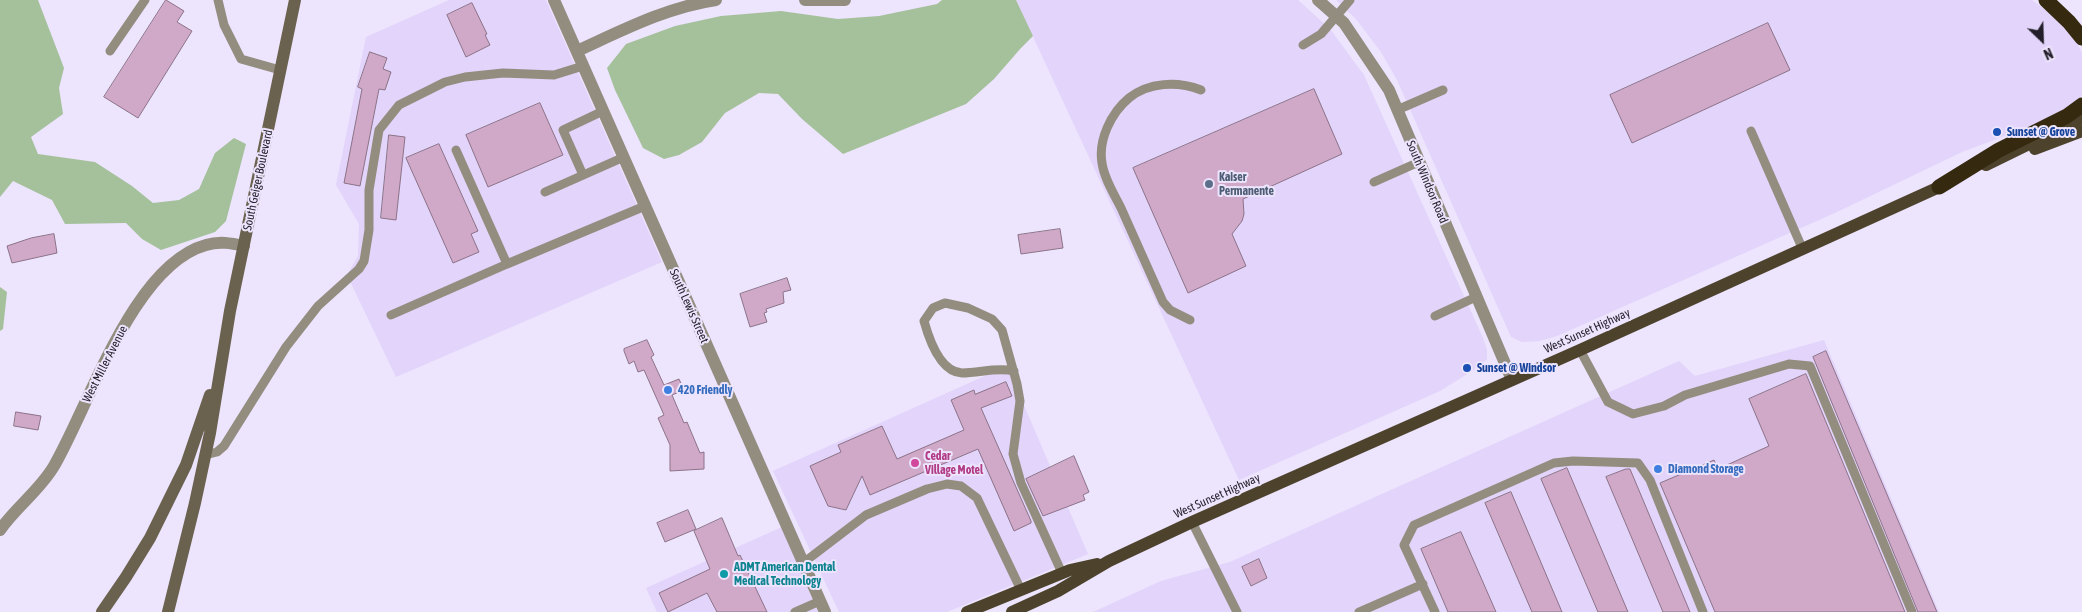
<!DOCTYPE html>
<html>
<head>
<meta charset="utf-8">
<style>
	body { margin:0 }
	#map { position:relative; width:2082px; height:612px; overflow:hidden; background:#ede4fd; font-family:"Asap Condensed",sans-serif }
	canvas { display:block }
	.north { position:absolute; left:2017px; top:15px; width:50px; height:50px; -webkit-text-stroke:4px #ede4fd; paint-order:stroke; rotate:156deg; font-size:14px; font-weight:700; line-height:20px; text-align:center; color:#231f2a }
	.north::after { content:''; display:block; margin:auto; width:18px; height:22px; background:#231f2a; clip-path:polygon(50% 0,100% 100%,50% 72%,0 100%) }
</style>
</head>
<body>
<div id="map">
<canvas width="2082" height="612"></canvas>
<div class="north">N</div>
</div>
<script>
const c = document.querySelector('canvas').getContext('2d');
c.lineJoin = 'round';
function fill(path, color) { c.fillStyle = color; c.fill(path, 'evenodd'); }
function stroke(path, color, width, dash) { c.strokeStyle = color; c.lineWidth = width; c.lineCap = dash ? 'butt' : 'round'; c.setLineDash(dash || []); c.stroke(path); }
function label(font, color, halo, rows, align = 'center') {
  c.font = font + ' "Asap Condensed",sans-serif'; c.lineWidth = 4; c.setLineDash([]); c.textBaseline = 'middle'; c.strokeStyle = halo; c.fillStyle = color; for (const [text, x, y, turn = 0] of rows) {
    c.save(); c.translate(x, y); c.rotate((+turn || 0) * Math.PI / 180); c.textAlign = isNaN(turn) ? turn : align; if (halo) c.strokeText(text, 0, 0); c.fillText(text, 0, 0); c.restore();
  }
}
const built = new Path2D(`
	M449,0H546L662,262L396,377L347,275L358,256L359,224L336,185L366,37Z
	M1016,0H1298L1330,29L1364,75L1483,338L1487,350V359L1475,369L1440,391L1239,480Z
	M1336,0H2032L2057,18L2076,41L2082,53V95L2073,106L2055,117L1962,152L1837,212L1557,336L1539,341L1522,342L1511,337L1397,80L1381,52L1356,19Z
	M1824,340L1939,612H1093L1161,581L1230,562L1679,361L1695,376Z
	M1007,366L1088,554L947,612H839L773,471Z
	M782,527L818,612H657L646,588Z`);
const green = new Path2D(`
	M0,0H38L64,68L59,88L63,114L31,137L38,154L95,162L132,186L153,203L179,200L199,189L215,153L234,138L246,144L226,221L215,232L161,250L142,239L126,223L65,224L52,200L13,181L0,197Z
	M942,0H1016L1033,36L1021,48L994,79L966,104L843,154L802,119L778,94L759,93L725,113L702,142L679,155L664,159L643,148L615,90L607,68L626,44L675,26L721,16L781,11L838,19L879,16L937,4Z
	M0,287L7,292L3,329L0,331Z`);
const building = new Path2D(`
	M166,0L184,11L177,22L192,31L138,118L104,97Z
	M472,3L487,34L485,35L490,45L466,57L447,15Z
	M1768,23L1790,70L1632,143L1610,95Z
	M370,52L387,58L383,69L391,72L385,90L379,89L360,186L344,183L362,89L358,87Z
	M1314,89L1342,154L1243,199L1244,214L1242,221L1232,234L1246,266L1188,293L1133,168Z
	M540,103L563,155L488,187L466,135Z
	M389,135L405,137L396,220L381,218Z
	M439,144L478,231L471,234L479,252L453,263L406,158Z
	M1060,229L1063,248L1021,254L1018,235Z
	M54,234L57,253L12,263L7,246L31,238Z
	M787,278L791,290L783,292L784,303L766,309L767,312L764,313L767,322L750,327L740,294Z
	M647,340L654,355L651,357L664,385L679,379L684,390L672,395L684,423L687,422L700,453L704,452V469L670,471V445L658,418L664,415L644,370L638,372L634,361L629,364L624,351V349Z
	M1826,351L1937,612H1918L1813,357Z
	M1806,374L1905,612H1715L1660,483L1714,460L1718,469L1769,446L1749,399Z
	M1006,382L1012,396L981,408L1031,521V523L1014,531L978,449L870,495L862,476L846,510L828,506L810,466L841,452L838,445L882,426L897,459L964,430L951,400L974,390L975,394Z
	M16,412L41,416L38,430L14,426Z
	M1074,456L1089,492L1083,495L1085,500L1043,516L1026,479Z
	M1567,468L1628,612H1598L1541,479Z
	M1626,469H1630L1690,612H1663L1606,477Z
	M1511,492L1562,612H1532L1485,503Z
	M688,510L696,529L665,542L657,523Z
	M722,518L738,556L740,555L767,612H717L707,593L668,612L659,593L710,569L694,531Z
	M1461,532L1496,612H1448L1421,549Z
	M1259,559L1267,578L1251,586L1242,567Z`);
const lane = new Path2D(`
	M218,0L224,25L241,59L280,70
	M1303,45L1321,34L1350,0
	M110,51L145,0
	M1397,110L1443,90
	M1751,131L1803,250
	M456,150L507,264L645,206
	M583,175L563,130L603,111
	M1374,182L1419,162
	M545,192L624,157
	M391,315L507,264
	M1435,316L1476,297
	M1190,320L1170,310L1163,302C1149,271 1135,240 1121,208C1114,194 1104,178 1102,163C1098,140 1111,113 1129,98C1149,82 1177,81 1201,90
	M1580,350L1608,402L1633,414L1664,406L1685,395L1789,364L1810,366L1912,612
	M1014,371C996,367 980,373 962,373C940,372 929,339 924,321L933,308L945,303L968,308L992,319L1002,330L1017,384L1020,401L1013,454L1021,483L1062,573
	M205,455L217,452L224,446L286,347L318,306L359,269L364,261L369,230V190L379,130L399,105L445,82L465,77L503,73L554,75L583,66
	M1192,522L1237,612
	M803,563L866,515L927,489L947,484L961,486L977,498L1021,590
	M795,612L820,601
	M1359,612L1423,584
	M1435,612L1404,545L1414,525L1554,463L1573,461L1638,463L1650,480L1703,612`);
const street = new Path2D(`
	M554,0L825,612
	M805,0H845
	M1318,0L1344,23L1389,90L1512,380
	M577,51C621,31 667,7 716,0
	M0,530C16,507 40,490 54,466C89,406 133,265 206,245C219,241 231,243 244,246`);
const secondary = new Path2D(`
	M102,612L126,577L150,538L186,465L210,395
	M168,612L195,503L210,433L230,311L295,0`);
const primary = new Path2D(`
	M2035,149L2082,131
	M1986,165L2082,118
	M967,612L1070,570L1097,564
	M1012,612L1058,591L1109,561L1192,522L1580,350L1948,183`);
const highway = new Path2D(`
	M2046,0L2069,22L2082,38
	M1939,187L1999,150L2067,116L2082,105`);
const markers = [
	[1997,132,5,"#1a4fb4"],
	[1209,184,5,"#5c6f8a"],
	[1467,368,5,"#1a4fb4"],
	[668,390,5,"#3f7fe0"],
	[915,463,5,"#d1479c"],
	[1658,469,5,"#3f7fe0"],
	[724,574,5,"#0f9aa8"]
];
const transitNames = [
	["Sunset @ Grove",2007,132],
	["Sunset @ Windsor",1477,368]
];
const serviceNames = [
	["Kaiser",1219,177],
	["Permanente",1219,191]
];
const streetNames = [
	["South Geiger Boulevard",258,180,-78],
	["South Windsor Road",1427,182,67],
	["South Lewis Street",689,306,66],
	["West Sunset Highway",1587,331,-24],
	["West Miller Avenue",105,364,-63],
	["West Sunset Highway",1217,496,-24]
];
const shopNames = [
	["420 Friendly",678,390],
	["Diamond Storage",1668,469]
];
const hotelNames = [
	["Cedar",925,456],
	["Village Motel",925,470]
];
const cultureNames = [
	["ADMT American Dental",734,567],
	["Medical Technology",734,581]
];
fill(built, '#e2d4fa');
fill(green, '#a5c19c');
fill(building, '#d0a9c9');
stroke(building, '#8c7388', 1);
stroke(lane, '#938d80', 9);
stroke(street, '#938d80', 12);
stroke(secondary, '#6a624f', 12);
stroke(primary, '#4d432d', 12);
stroke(highway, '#352a10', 15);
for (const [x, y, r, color] of markers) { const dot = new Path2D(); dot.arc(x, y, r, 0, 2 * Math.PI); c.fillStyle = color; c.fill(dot); stroke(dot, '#ede4fd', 2); }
label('bold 12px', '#164399', '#ede4fd', transitNames, 'left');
label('bold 12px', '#4e5e75', '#ede4fd', serviceNames, 'left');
label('12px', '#231f2a', '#ede4fd', streetNames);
label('bold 12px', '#366cbe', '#ede4fd', shopNames, 'left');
label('bold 12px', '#b23c85', '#ede4fd', hotelNames, 'left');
label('bold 12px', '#0d838f', '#ede4fd', cultureNames, 'left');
</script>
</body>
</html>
